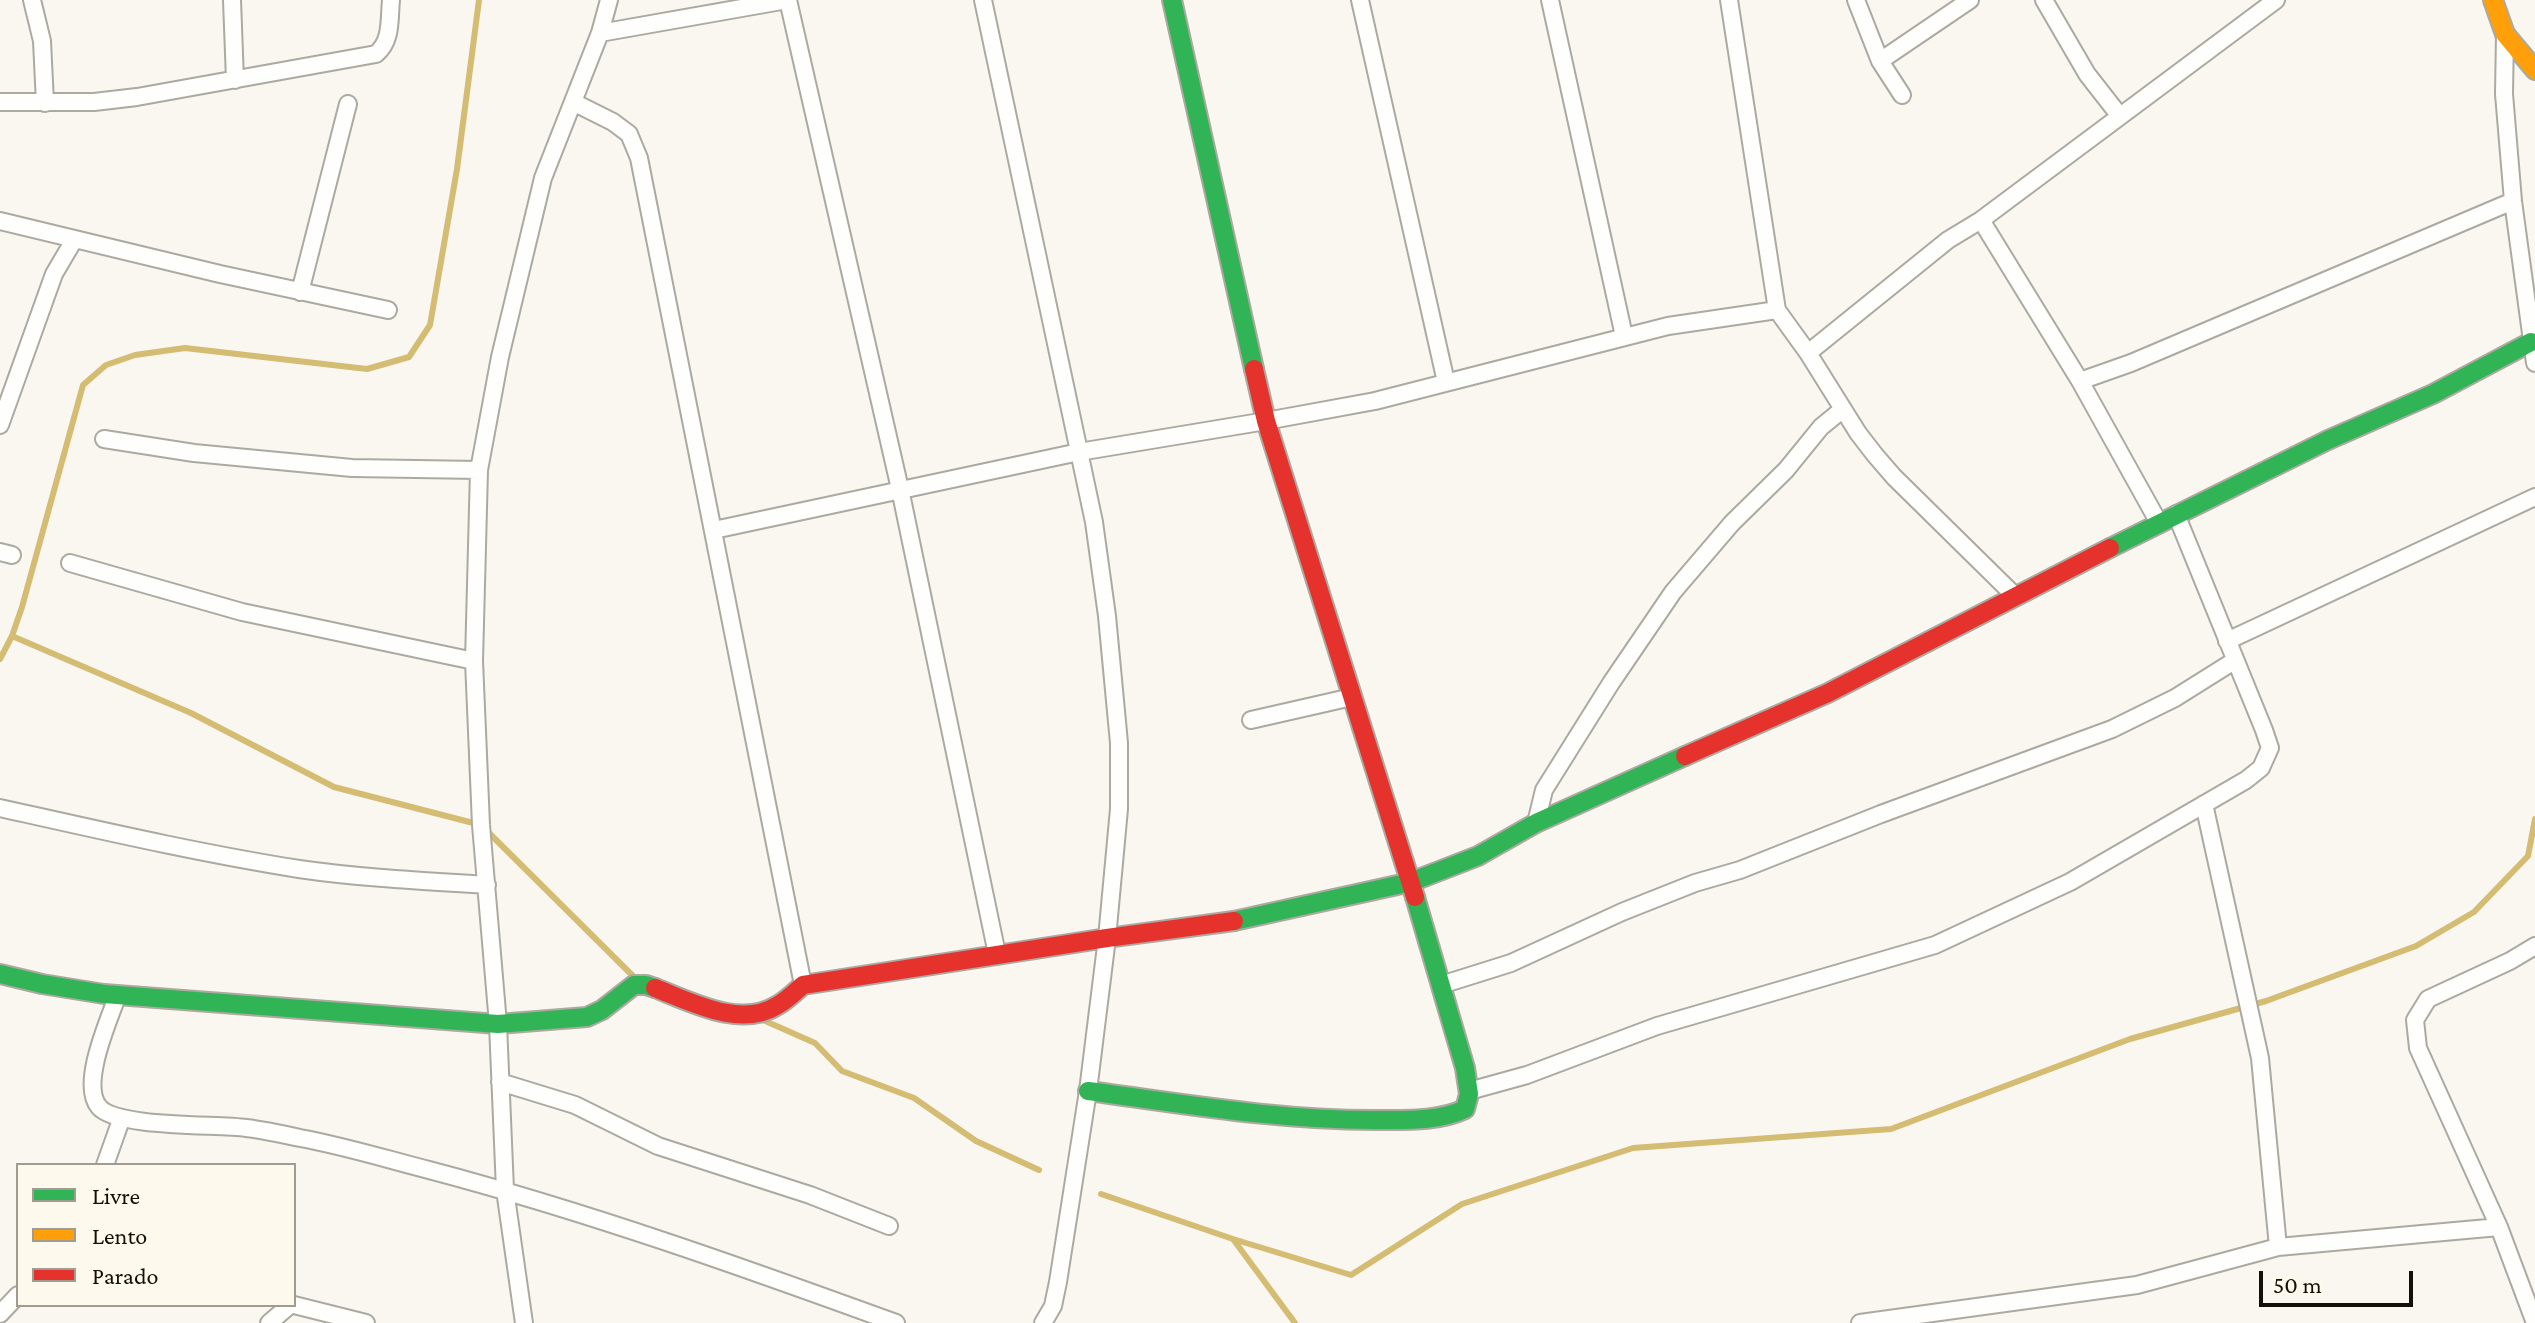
<!DOCTYPE html>
<html>
<head>
<meta charset="utf-8">
<style>
	body { margin:0 }
	#map { position:relative; width:2535px; height:1323px; overflow:hidden; background:#faf7f0; font-family:"Crimson Pro",serif }
	canvas { display:block }
	.legend { position:absolute; left:16px; top:1163px; width:280px; height:144px; box-sizing:border-box; background:#fdf9ed; border:2px solid #a09c91; margin:0; padding:10px 14px; list-style:none; font-size:24px; color:#141007 }
	.legend li { display:flex; align-items:center; gap:16px; height:40px }
	.legend b { width:40px; border:2px solid #a09c91 }
	.scale { position:absolute; left:2259px; top:1271px; width:154px; height:36px; box-sizing:border-box; border:4px solid #141007; border-top:0; padding-left:10px; font-size:24px; line-height:28px; white-space:nowrap; color:#141007; -webkit-text-stroke:6px #fdf9ed; paint-order:stroke }
</style>
</head>
<body>
<div id="map">
<canvas width="2535" height="1323"></canvas>
<ul class="legend">
<li><b style="height:10px;background:#30b455"></b>Livre</li>
<li><b style="height:10px;background:#ff9f0a"></b>Lento</li>
<li><b style="height:10px;background:#e5322d"></b>Parado</li>
</ul>
<div class="scale">50 m</div>
</div>
<script>
const c = document.querySelector('canvas').getContext('2d');
c.lineJoin = 'round';
function stroke(path, color, width, dash) { c.strokeStyle = color; c.lineWidth = width; c.lineCap = dash ? 'butt' : 'round'; c.setLineDash(dash || []); c.stroke(path); }
const stream = new Path2D(`
	M479,0L457,169L430,325L409,357L367,369L185,348L135,355L106,365L83,385L22,607L12,636L191,713L334,787L481,825L635,978
	M0,659L12,636
	M763,1020L815,1043L842,1071L914,1098L976,1141L1039,1170
	M1101,1194L1233,1239L1295,1323
	M1233,1239L1351,1275L1462,1204L1633,1148L1891,1129L2130,1039L2266,1001L2416,946L2474,912L2528,856L2535,819`);
const street = new Path2D(`
	M32,0L42,41L45,103
	M232,0L235,80
	M788,0L900,489L997,954
	M983,0L1094,522L1107,616L1119,743V809L1107,938L1088,1091L1058,1282L1053,1306L1043,1323
	M1360,0L1446,382
	M1550,0L1624,336
	M1729,0L1777,310L1808,353L1858,433L1875,455L1894,477L2016,597
	M1856,0L1880,61L1902,95
	M2044,0L2087,74L2119,115
	M600,33L787,0
	M2505,34L2504,94L2513,201L2535,363
	M1880,61L1970,0
	M0,102H94L137,97L376,54C392,41 389,20 391,0
	M573,102L613,122L629,134L639,158L803,985
	M1981,220L2080,381L2159,523
	M0,221L220,274L388,310
	M300,292L348,104
	M1808,353L1948,240L1981,220L2276,0
	M2080,381L2131,363L2513,201
	M0,425L54,274L74,240
	M104,439L194,453L352,468L479,470
	M714,530L1079,452L1266,421L1375,401L1668,326L1777,310
	M0,552L12,555
	M70,563L242,612L474,661
	M2227,641L2535,497
	M1251,720L1352,697
	M2204,804L2260,1058L2278,1247
	M0,808C99,830 198,853 299,869C361,878 424,881 487,885
	M1536,823L1544,790L1611,683L1673,592L1732,523L1786,470L1821,427L1843,409
	M2535,946L2510,961L2428,999L2415,1020L2418,1048L2499,1227L2535,1323
	M1441,985L1511,963L1622,912L1695,883L1740,870L1881,814L2112,729L2175,698L2234,661
	M117,997C108,1022 80,1085 99,1107C117,1128 215,1124 246,1128C264,1130 282,1134 300,1138C344,1146 386,1159 429,1170C588,1212 742,1267 896,1323
	M500,1082L575,1105L658,1146L810,1195L889,1226
	M1469,1091L1527,1075L1657,1026L1935,945L2070,882L2246,780L2261,768L2270,748L2264,730L2176,514
	M105,1165L121,1120
	M294,1305L366,1323
	M0,1314L18,1295
	M269,1323L290,1305
	M524,1323L505,1190L498,1024L481,825L474,661L479,470L500,357L543,178L600,33L609,0
	M1860,1323L2137,1285L2278,1247L2499,1227`);
const fast = new Path2D(`
	M1172,0L1254,369
	M2110,548L2328,440L2433,394L2531,342
	M1234,921L1411,882L1478,856L1536,823L1685,756
	M0,974L42,984L104,994L498,1024L587,1017L602,1010L634,985H646L655,988
	M1088,1091C1185,1104 1282,1121 1381,1120C1409,1120 1440,1121 1465,1109L1469,1094L1465,1068L1415,897`);
const slow = new Path2D(`
	M2493,0L2505,34L2535,70`);
const jam = new Path2D(`
	M1254,369L1266,421L1415,897
	M1685,756L1828,693L2110,548
	M655,988C691,1002 741,1029 778,1005C787,1000 795,992 803,985L1107,938L1234,921`);
stroke(stream, '#d4bc73', 6);
stroke(street, '#aca9a1', 20);
stroke(fast, '#aca9a1', 22);
stroke(slow, '#aca9a1', 22);
stroke(jam, '#aca9a1', 22);
stroke(street, '#fefefd', 16);
stroke(fast, '#30b455', 18);
stroke(slow, '#ff9f0a', 18);
stroke(jam, '#e5322d', 18);
</script>
</body>
</html>
